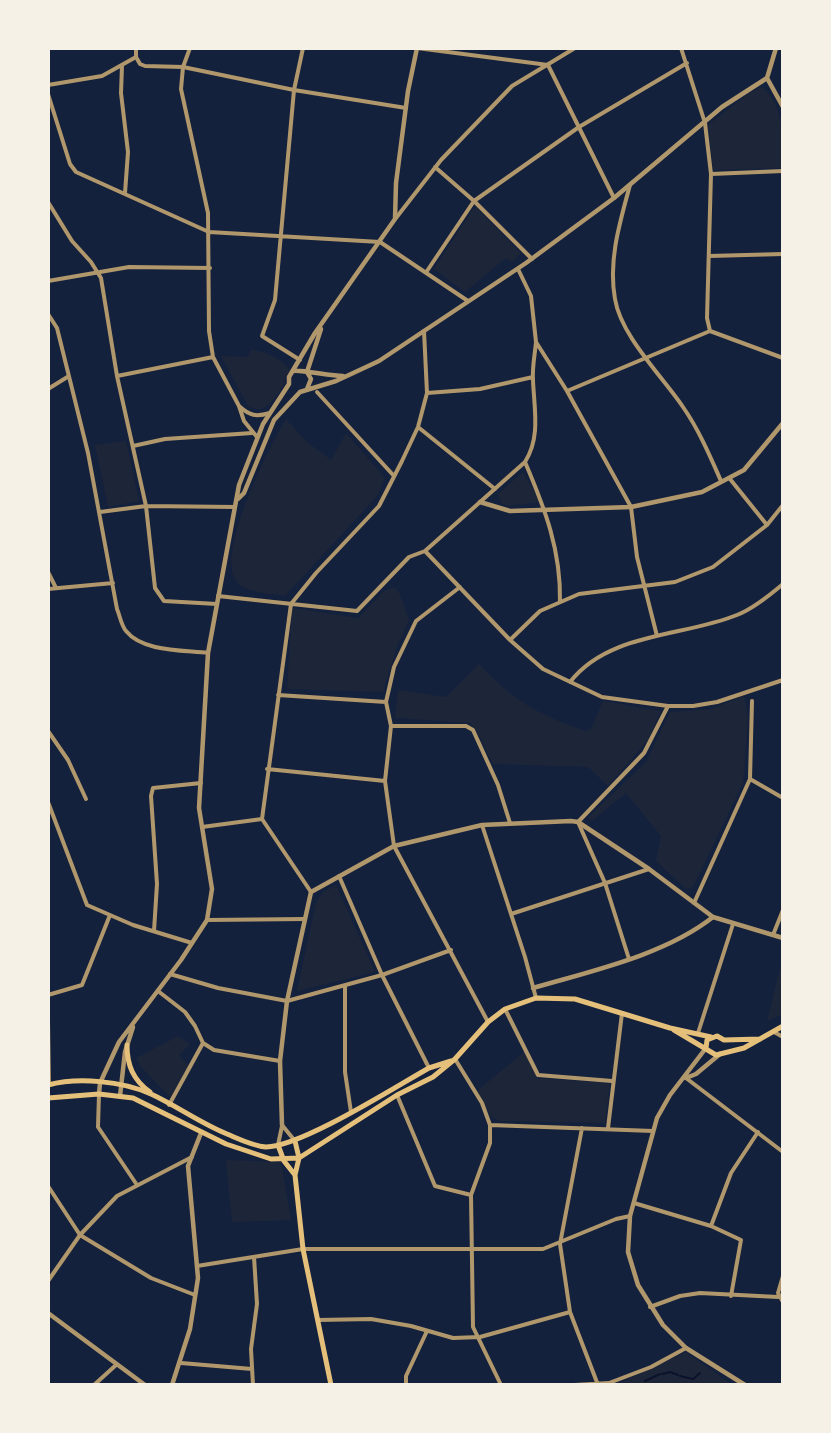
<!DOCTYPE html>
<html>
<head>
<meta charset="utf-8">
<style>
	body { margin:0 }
	#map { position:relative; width:831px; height:1433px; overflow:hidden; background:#14213d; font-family:Lora,serif }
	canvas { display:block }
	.frame { position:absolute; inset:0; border:50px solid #f6f1e7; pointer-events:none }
</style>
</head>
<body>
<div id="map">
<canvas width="831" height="1433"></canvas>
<div class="frame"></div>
</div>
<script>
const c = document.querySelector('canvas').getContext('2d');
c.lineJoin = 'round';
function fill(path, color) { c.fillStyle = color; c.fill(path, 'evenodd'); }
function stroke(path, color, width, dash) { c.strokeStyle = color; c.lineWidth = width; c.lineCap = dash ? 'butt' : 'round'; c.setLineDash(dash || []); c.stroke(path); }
const green = new Path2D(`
	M762,87C785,105 783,142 783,168L713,170L708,125L749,93Z
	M477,208L521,253L512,262L506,258L465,292L434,269L473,209Z
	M251,350C263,350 284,360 290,370L284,380L285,383C276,396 266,417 248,406L221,356L248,357Z
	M286,419L306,441L331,460L346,433L385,478L378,495L285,596C270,593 246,593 237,582C214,554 270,446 286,419Z
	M126,441L139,501L108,507L95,445Z
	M523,472L540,502L507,506L502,504L498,494Z
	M394,587L399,592L409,620L397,647L383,692L287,689L292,608L358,618L384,591Z
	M479,664C511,699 542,717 586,731L591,729L603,701L661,711L648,740L608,786L588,767L493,764L477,732L470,723L395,718L398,690L446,697Z
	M744,696L748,716L743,783L693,887L686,889L656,861L661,836L626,793L592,821L588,817L646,762L670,712L711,709Z
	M336,885L375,972L297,991L316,903L323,892Z
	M783,957V1014L767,1021Z
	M178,1036L190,1044L179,1055L189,1066L170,1097L141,1067L136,1058Z
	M525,1051L537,1078L610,1083L605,1123L500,1121L491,1117L477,1091Z
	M226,1160L281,1162L291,1220L232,1222Z
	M686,1352L733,1385H615Z`);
const stream = new Path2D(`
	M662,1374L670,1372L678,1375
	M680,1376L693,1379L700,1373
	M645,1381L660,1374`);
const minor = new Path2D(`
	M190,48L183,67L181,89L208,213L209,331L213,357L239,406
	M417,48L548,65L614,198
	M681,48L705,123L711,174L707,318L710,331L783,358
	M136,57V48
	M122,66L121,93L128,152L125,193
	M48,85L102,76L136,57L140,64L145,66L183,67L294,90L406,108
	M48,94L70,164L76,172L209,232L380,242L468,301
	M435,167L474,201L532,259
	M711,174L783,171
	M630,185C620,222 608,260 615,299C621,336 662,376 683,407C699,430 710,456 721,481
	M48,202L72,241L91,262L101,278L117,376L146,506L155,588L164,601L217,604
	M396,218L441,160L512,86L575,48
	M709,256L783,254
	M518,269L531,296L536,342L567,391L631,507L637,557L657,636
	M427,271L474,201L579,127L687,63
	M48,281L129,267L210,268
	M48,314L57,328L88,453L117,609C120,616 121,625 126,631C143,652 183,650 208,653
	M300,360L262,336L275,300L294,90L303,48
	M117,376L213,357
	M48,389L69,376
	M567,391L710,331
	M317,392L394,476
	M427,393L480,389L533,377
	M418,427L495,489
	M257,437L244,421L239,406C250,416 256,417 270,413
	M133,446L165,439L252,433
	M525,462C545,509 561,550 560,602
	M730,479L767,525
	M100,512L146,506L235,507
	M425,551L510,640L543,669L602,697L668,706H693L717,702L783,680
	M48,572L56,588
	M460,587L416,621L394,667L386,702L391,726L385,781L394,846L488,1022
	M48,589L113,583
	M218,596L357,611L409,557L425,551L525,462C541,437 534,408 533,380C532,367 535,354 536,342
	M510,640L540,611L579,594L675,582L713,567L767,525L783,505
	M570,682C609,632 683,637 737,615C753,609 770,595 783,584
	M278,695L386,702
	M752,701L750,779L783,798
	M391,726H466L473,730L498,785L510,823
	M48,731L68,760L86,799
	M267,769L385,781
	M48,802L87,905L133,925L192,943
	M482,825L525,957L536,998
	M202,827L262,819
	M339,876L382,975L429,1068
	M311,892L262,819L291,604L316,573L379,506L402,461L418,427L427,393L424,331
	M694,903L750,779
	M511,914L649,869
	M207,920L305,919
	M154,931L157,884L151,796L153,788L201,783
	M773,935L783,910
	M629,959L605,883L578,822L644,753L668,706
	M170,974L218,988L287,1001L382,975L451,950
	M345,986V1072L351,1112
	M158,991L185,1012L195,1026L203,1043L214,1050L280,1061
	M48,995L82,985L110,915
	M505,1009L538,1075L612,1081
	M48,1020L49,1084
	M774,1032L783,1037
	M698,1033L733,924
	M455,1059L482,1103L490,1125V1143L471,1195L473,1327L501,1385
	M686,1078L783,1152
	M99,1094L98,1127L137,1185
	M397,1095L435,1186L471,1195
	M169,1105L203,1043
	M282,1125L295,1141
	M490,1125L653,1131
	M582,1128L560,1244L570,1312L598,1385
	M608,1128L622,1013
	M278,1145L282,1126
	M48,1186L80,1235L151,1278L195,1295
	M634,1203L711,1226L741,1240L731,1296
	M711,1226L731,1173L758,1132
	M197,1266L303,1249H543L616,1219L630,1216
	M783,1276L778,1293L783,1302
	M48,1281L80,1235L117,1196L192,1157
	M650,1307L680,1296L700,1293L778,1297
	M318,1320L371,1319L411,1326L453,1338L480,1337L570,1312
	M181,1363L252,1369
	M94,1385L116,1365
	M253,1385L251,1349L257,1304L254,1257
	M406,1385V1376L427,1331
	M574,1385L609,1383L651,1367L686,1348`);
const tertiary = new Path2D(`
	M767,78L783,107
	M293,371C299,369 330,376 343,376
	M307,372L321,329
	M307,372L311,379L307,389
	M238,499L244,493L274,420L300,392L336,381L379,361L526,263L614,198L722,107L767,78L776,48
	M480,502L510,511L631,507L702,492L744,470L783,423
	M533,988C591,971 665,955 713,917
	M706,1048L670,1095L657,1118L630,1216L628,1252L638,1285L663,1325L686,1348L745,1385
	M686,1078L696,1074L720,1054
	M99,1094L100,1083L119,1042L181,960L207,920L212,889L199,808L208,653L239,485L263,424L289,384V377L315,333L395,219L396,183L408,91L417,48
	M120,1096L125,1052L133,1027
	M282,1125L280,1061L287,1001L311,892L394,846L482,825L571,821L578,822L649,869L713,917L783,938
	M48,1313L145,1385
	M172,1385L190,1329L198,1278L188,1166L201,1133`);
const secondary = new Path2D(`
	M674,1030L716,1055L744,1048L783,1026
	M724,1040L760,1039
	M127,1045C127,1065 133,1080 150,1092
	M706,1048L707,1040L717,1036L724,1040
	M48,1085C78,1077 122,1081 151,1094C177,1106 200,1123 227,1134C239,1139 253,1146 266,1147C301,1147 395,1087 429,1068L451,1061
	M48,1098L99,1094L133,1098L226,1144L271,1159L299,1158L397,1095L433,1077L455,1059L488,1022L505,1009L536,998L575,999L670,1028L711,1037
	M295,1141L299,1158L295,1175L303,1249L331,1385
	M278,1145L284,1161L295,1175`);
fill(green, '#1d2539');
stroke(stream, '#0b132b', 2);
stroke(minor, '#b1986c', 4);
stroke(tertiary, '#b1986c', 4.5);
stroke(secondary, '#e5c07b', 5);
</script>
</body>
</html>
